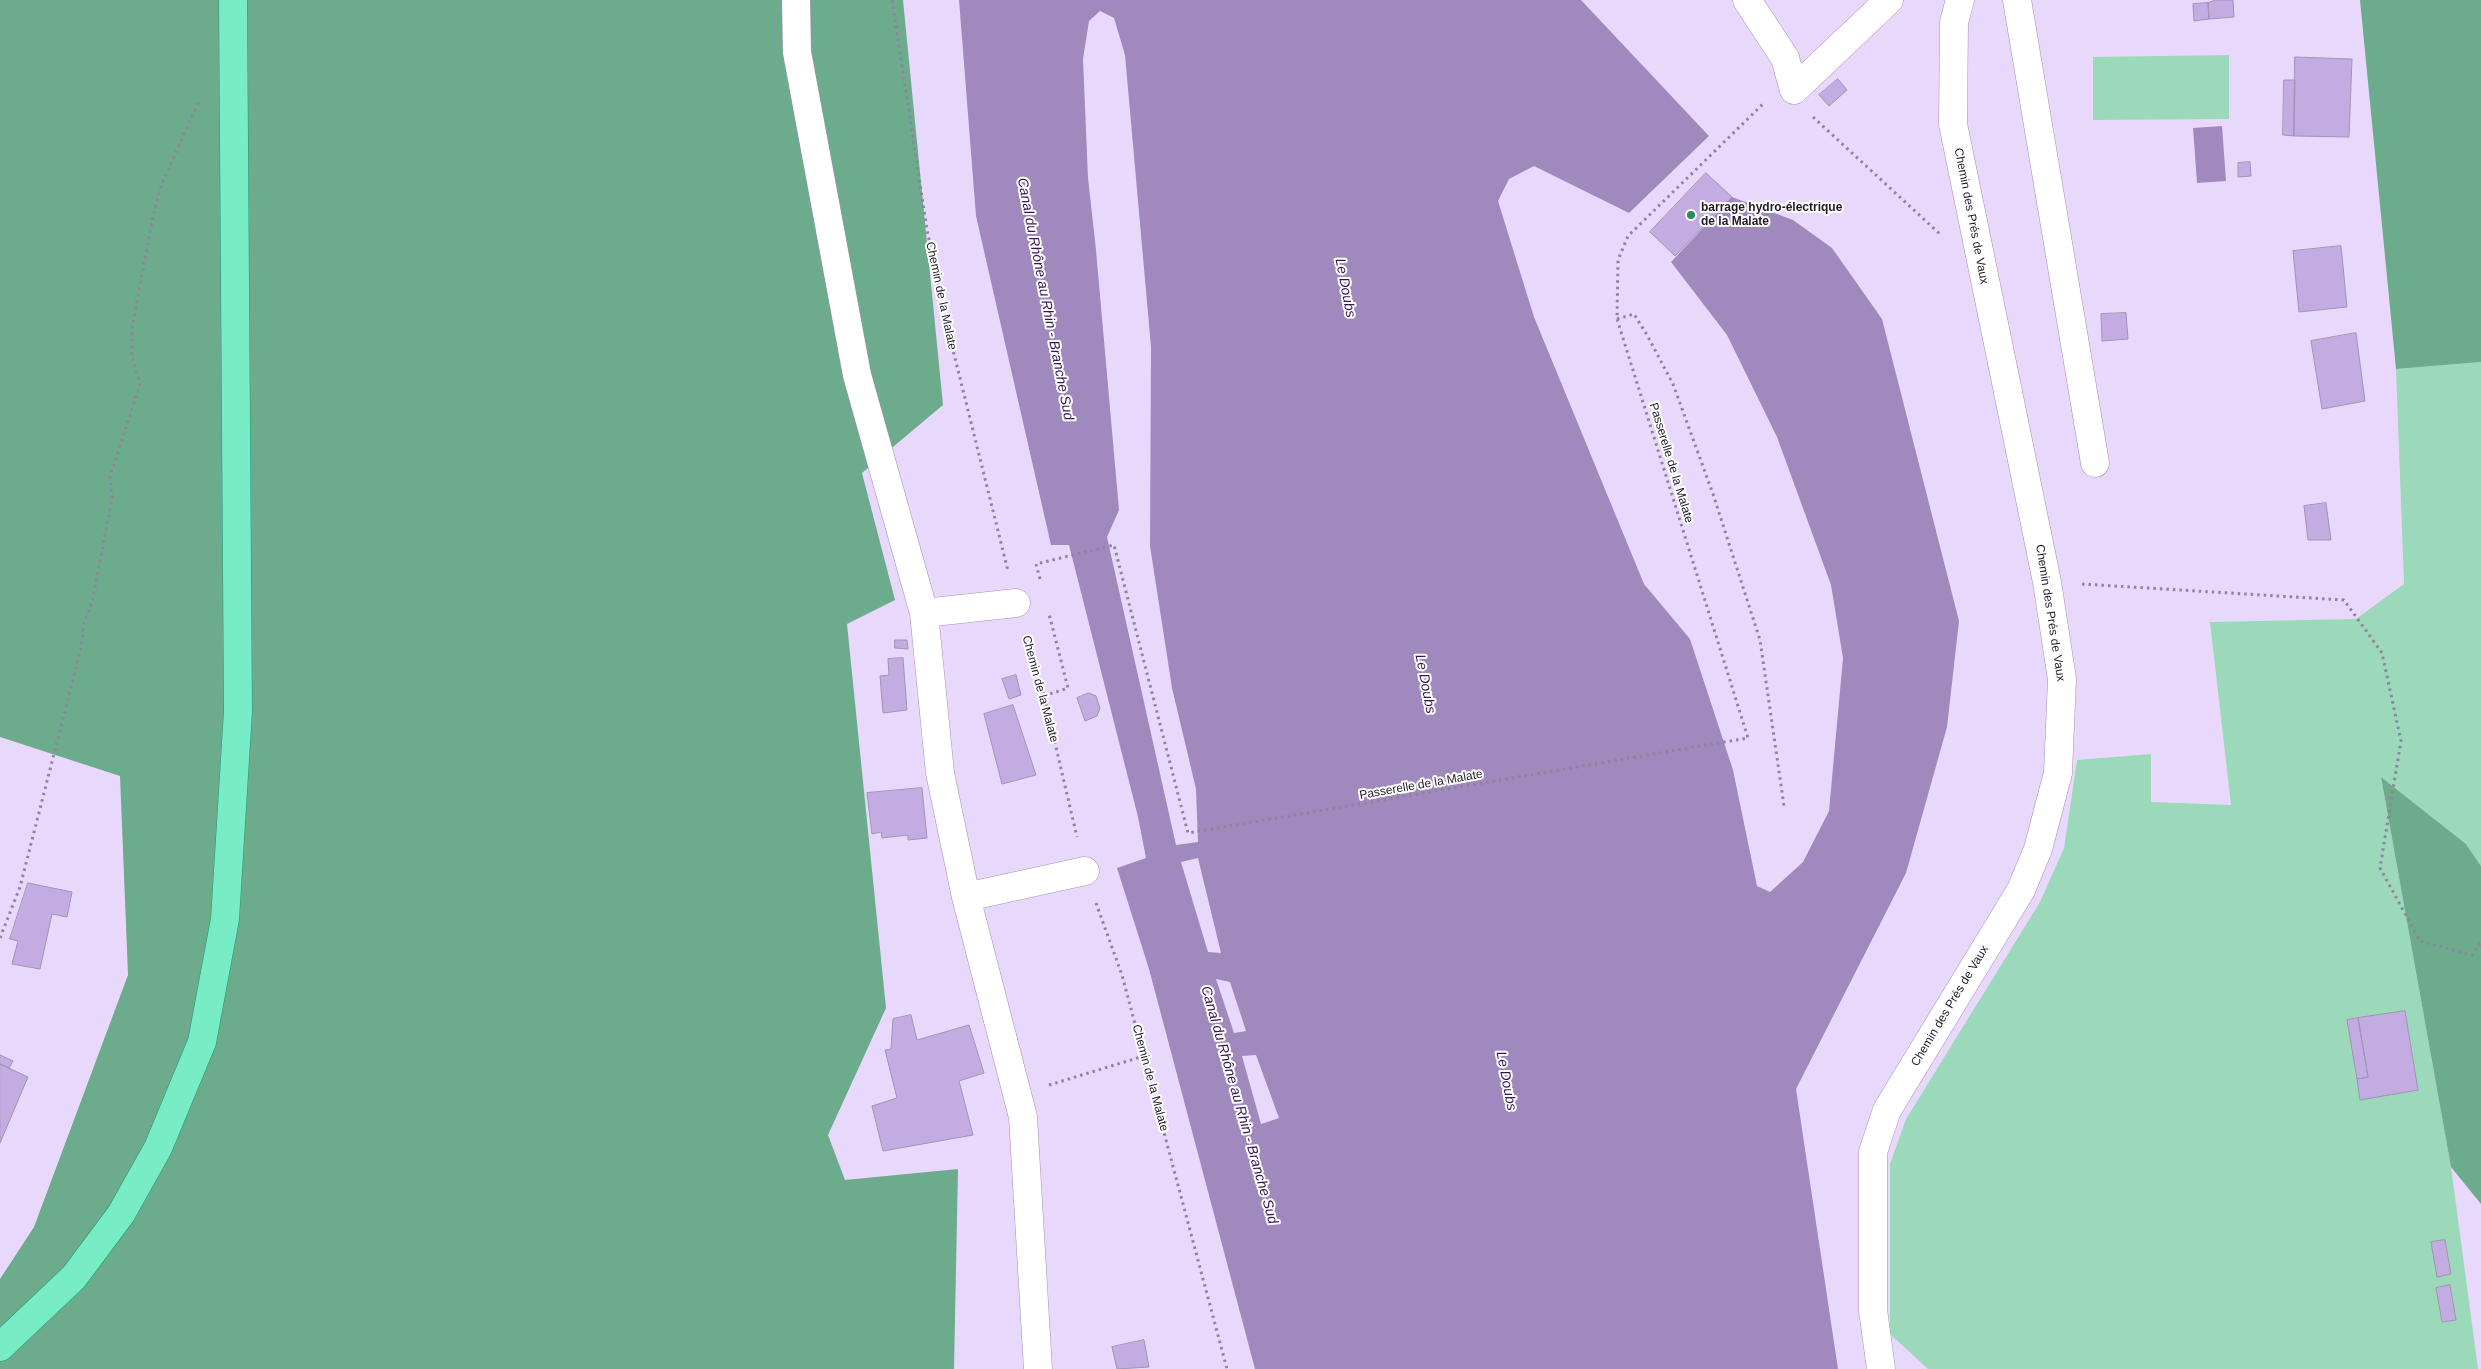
<!DOCTYPE html>
<html>
<head>
<meta charset="utf-8">
<style>
	body { margin:0 }
	canvas { display:block; background:#e8d9fc }
</style>
</head>
<body>
<canvas width="2481" height="1369"></canvas>
<script>
const c = document.querySelector('canvas').getContext('2d');
c.lineJoin = 'round';
function fill(path, color) { c.fillStyle = color; c.fill(path, 'evenodd'); }
function stroke(path, color, width, dash) { c.strokeStyle = color; c.lineWidth = width; c.lineCap = dash ? 'butt' : 'round'; c.setLineDash(dash || []); c.stroke(path); }
function label(font, color, halo, rows, align = 'center') {
  c.font = font + ' Arial,sans-serif'; c.lineWidth = 4; c.setLineDash([]); c.textBaseline = 'middle'; c.strokeStyle = halo; c.fillStyle = color; for (const [text, x, y, turn = 0] of rows) {
    c.save(); c.translate(x, y); c.rotate((+turn || 0) * Math.PI / 180); c.textAlign = isNaN(turn) ? turn : align; if (halo) c.strokeText(text, 0, 0); c.fillText(text, 0, 0); c.restore();
  }
}
const green = new Path2D(`
	M2229,55V119L2093,120V57Z
	M2481,362V866L2466,844L2381,777L2451,1167L2478,1369H1928L1890,1334V1164L1906,1119L2040,902L2064,848L2077,760L2151,754V802L2231,805L2210,622L2356,619L2404,584L2396,369Z`);
const forest = new Path2D(`
	M0,0H903L943,405L862,473L895,600L847,624L886,1008L828,1135L845,1180L958,1169L954,1369H0V1279L34,1227L128,975L120,776L0,737Z
	M2360,0H2481V362L2396,369Z
	M2381,777L2466,844L2481,866V1204L2451,1167Z`);
const water = new Path2D(`
	M959,0H1581L1709,136L1629,213L1534,166L1509,179L1498,201L1534,317L1644,584L1690,639L1733,770L1757,886L1770,892L1803,862L1829,811L1843,658L1831,585L1777,437L1727,335L1671,262L1732,197L1793,220L1832,248L1882,319L1959,621L1947,727L1906,873L1796,1089L1838,1369H1255L1149,969L1117,868L1146,858L1138,817L1069,545H1051L976,216ZM1100,11L1114,18L1125,55L1151,347L1150,546L1172,688L1196,789L1198,842L1176,845L1107,537L1119,510L1096,250L1088,178L1083,59L1089,21ZM1198,858L1221,953L1208,952L1181,862ZM1216,979L1230,982L1246,1031L1234,1033ZM1256,1055L1279,1118L1261,1124L1242,1056Z
	M2222,126L2226,181L2197,183L2193,128Z`);
const building = new Path2D(`
	M2216,0H2233L2234,17L2209,19L2208,3Z
	M2208,3L2209,19L2194,21L2193,4Z
	M2295,57L2352,59L2349,137L2294,136Z
	M1838,79L1847,90L1829,106L1819,95Z
	M2284,80H2295L2294,136L2283,135Z
	M2250,162L2251,176L2238,177V163Z
	M1706,173L1732,197L1675,256L1650,232Z
	M2341,246L2347,307L2299,312L2293,251Z
	M2126,313L2128,339L2102,341L2101,314Z
	M2356,333L2365,401L2322,409L2311,341Z
	M2326,503L2331,540H2308L2304,506Z
	M895,640H907L908,649L895,648Z
	M903,658L907,710L883,713L880,676L889,675L888,659Z
	M1016,675L1021,695L1009,699L1002,679Z
	M1089,693L1096,696L1100,708L1097,716L1085,721L1077,698Z
	M1013,705L1036,775L1002,784L984,714Z
	M922,788L927,838L908,840V835L882,838L881,832L872,834L867,793Z
	M28,883L72,892L67,917L52,914L40,969L12,964L18,941L10,939Z
	M2405,1011L2418,1090L2360,1100L2357,1079L2368,1077L2358,1018Z
	M911,1015L917,1040L969,1025L984,1073L959,1081L973,1135L883,1151L872,1106L897,1098L885,1050L891,1049L893,1019Z
	M2358,1018L2368,1077L2357,1079L2347,1020Z
	M0,1055L13,1061L9,1068L0,1064Z
	M0,1064L28,1077L0,1143Z
	M2445,1240L2451,1274L2437,1277L2431,1242Z
	M2450,1285L2456,1320L2442,1322L2436,1288Z
	M1144,1340L1149,1367L1117,1369L1112,1347Z`);
const path = new Path2D(`
	M892,0L927,230L950,338L1008,571
	M1813,117L1941,235
	M1617,319L1634,314L1647,335L1673,384L1713,494L1760,640L1784,806
	M1040,579L1036,564L1114,545L1188,833L1748,738L1617,319L1618,260L1628,236L1764,103
	M2082,584L2344,600L2382,653L2401,741L2380,868L2420,941L2472,955L2481,942
	M1025,635L1044,696L1077,837
	M1044,696L1068,688L1049,614
	M1096,903L1122,975L1227,1369
	M0,938L20,887L81,648L84,623L92,603L112,498L110,477L140,384L132,357V328L153,216L161,186L198,103
	M1049,1085L1144,1056`);
const minor = new Path2D(`
	M796,0L797,52L857,375L924,613L940,773L966,897L1023,1117L1038,1369
	M1747,0L1785,58L1794,90L1889,0
	M2017,0L2095,463
	M924,613L1016,603
	M966,897L1085,871
	M1881,1369L1873,1310V1152L1887,1110L2021,890L2038,849L2058,773L2062,679L2047,582L1953,124L1954,22L1960,0`);
const major = new Path2D(`
	M0,1347L74,1277L121,1214L158,1148L202,1042L225,919L238,711L233,0`);
const markers = [
	[1691,215,5,"#2a8b64"]
];
const poiNames = [
	["barrage hydro-électrique",1701,208],
	["de la Malate",1701,222]
];
const streetNames = [
	["Chemin des Prés de Vaux",1971,216,79],
	["Chemin de la Malate",941,296,78],
	["Passerelle de la Malate",1671,463,73],
	["Chemin des Prés de Vaux",2050,613,81],
	["Chemin de la Malate",1040,689,75],
	["Passerelle de la Malate",1421,785,-10],
	["Chemin des Prés de Vaux",1950,1006,-59],
	["Chemin de la Malate",1150,1078,75]
];
const waterNames = [
	["Le Doubs",1345,288,79],
	["Canal du Rhône au Rhin - Branche Sud",1045,299,79],
	["Le Doubs",1425,684,79],
	["Le Doubs",1506,1081,79],
	["Canal du Rhône au Rhin - Branche Sud",1239,1105,74]
];
fill(green, '#9cd9bb');
fill(forest, '#6dab8d');
fill(water, '#a08abd');
fill(building, '#c3ace1');
stroke(building, '#a194b4', 1);
stroke(minor, '#a193b4', 29);
stroke(major, '#1d9b74', 29);
stroke(path, '#8f849d', 3, [2.5, 4]);
stroke(minor, '#fff', 28);
stroke(major, '#77ecc5', 28);
for (const [x, y, r, color] of markers) { const dot = new Path2D(); dot.arc(x, y, r, 0, 2 * Math.PI); c.fillStyle = color; c.fill(dot); stroke(dot, '#fff', 2); }
label('bold 12px', '#201a27', '#fff', poiNames, 'left');
label('12px', '#201a27', '#fff', streetNames);
label('italic 14px', '#351553', '#fff', waterNames);
</script>
</body>
</html>
